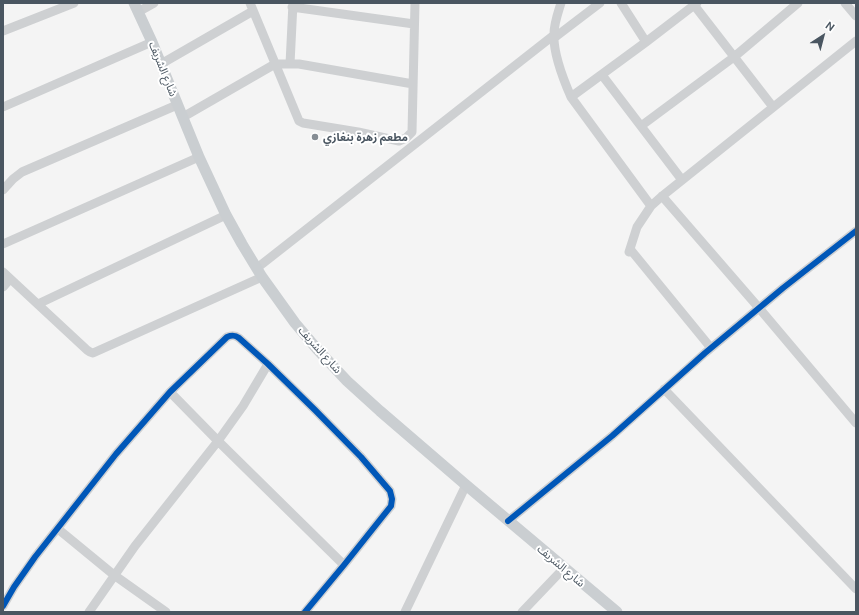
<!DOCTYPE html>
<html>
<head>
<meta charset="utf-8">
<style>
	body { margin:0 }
	#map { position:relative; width:859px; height:615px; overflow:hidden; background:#f4f4f4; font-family:Ubuntu,sans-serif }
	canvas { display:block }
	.frame { position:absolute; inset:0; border:4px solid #4a5661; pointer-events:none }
	.north { position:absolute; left:803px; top:16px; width:40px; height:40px; -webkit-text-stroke:3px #fff; paint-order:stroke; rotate:36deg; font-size:11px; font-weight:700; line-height:16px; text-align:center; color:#4a5661 }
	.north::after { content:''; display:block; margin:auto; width:14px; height:18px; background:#4a5661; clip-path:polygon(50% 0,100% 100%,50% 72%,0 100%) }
</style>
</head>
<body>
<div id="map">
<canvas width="859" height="615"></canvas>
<div class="frame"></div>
<div class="north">N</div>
</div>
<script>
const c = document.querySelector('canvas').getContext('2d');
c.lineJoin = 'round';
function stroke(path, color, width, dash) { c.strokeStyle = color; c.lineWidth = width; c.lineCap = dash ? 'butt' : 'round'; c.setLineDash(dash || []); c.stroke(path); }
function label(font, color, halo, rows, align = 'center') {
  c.font = font + ' Ubuntu,"Noto Sans Arabic",sans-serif'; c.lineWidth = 4; c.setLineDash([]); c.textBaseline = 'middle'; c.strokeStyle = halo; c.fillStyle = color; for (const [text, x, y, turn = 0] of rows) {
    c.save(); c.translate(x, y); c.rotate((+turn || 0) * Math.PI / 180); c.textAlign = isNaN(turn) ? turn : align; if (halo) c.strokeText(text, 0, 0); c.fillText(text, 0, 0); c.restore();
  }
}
const minor = new Path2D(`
	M250,3L299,121L303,123L358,132L399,141L406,138L412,132L415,3
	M561,3C558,13 554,23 554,34C553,52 564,81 571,97L651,206
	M621,3L646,42
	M845,3L856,16
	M694,5L773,107
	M292,7L414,24
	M138,12L154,3
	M3,31L74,3
	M554,38L600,3
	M161,64L253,11
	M290,64L293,3
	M602,75L682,180
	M571,97L646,42L697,3
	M3,107L152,42
	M183,117L275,64H299L413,84
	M641,126L734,57L798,3
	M3,190L13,179L22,172L177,105
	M662,196L759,308L856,423
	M3,244L199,157
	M630,249L711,348
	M629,252L637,227L651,206L661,197L856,41
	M257,268L554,35
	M3,272L87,350L90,352L93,353L262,277
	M3,287L10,279
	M38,304L226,215
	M664,389L856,589
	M170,392L218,441L344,565
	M508,521L612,436L705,353L783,288L856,231
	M58,529L114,575L166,612
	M3,606L14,587L35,557L116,454L170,392L227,337C232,335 235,335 239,338L268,364L315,410L361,457L390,491L392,499L391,506L344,565L305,612
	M89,612L135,546L218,441L243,406L268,364
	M405,612L466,485
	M522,612L564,568`);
const major = new Path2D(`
	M134,3L152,42L199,157L226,215L242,244L262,277L295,323L317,349L347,381L380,411L466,485L617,612`);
const cycleway = new Path2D(`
	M508,521L612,436L705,353L783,288L856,231
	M3,606L14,587L35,557L116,454L170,392L227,337C232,335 235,335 239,338L268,364L315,410L361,457L390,491L392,499L391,506L344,565L305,612`);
const markers = [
	[315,137,4,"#868d94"]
];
const streetNames = [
	["شارع الشريف",163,69,68],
	["شارع الشريف",320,350,48],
	["شارع الشريف",561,566,40]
];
const poiNames = [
	["مطعم زهرة بنغازي",323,137]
];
stroke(minor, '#ced0d2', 9);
stroke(major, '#caced1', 11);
stroke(cycleway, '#0057b8', 6);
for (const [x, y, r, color] of markers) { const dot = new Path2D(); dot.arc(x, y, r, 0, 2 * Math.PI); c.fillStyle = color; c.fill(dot); stroke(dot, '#fff', 1.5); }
label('11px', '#4a5661', '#fff', streetNames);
label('bold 11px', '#4a5661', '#fff', poiNames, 'left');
</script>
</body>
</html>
